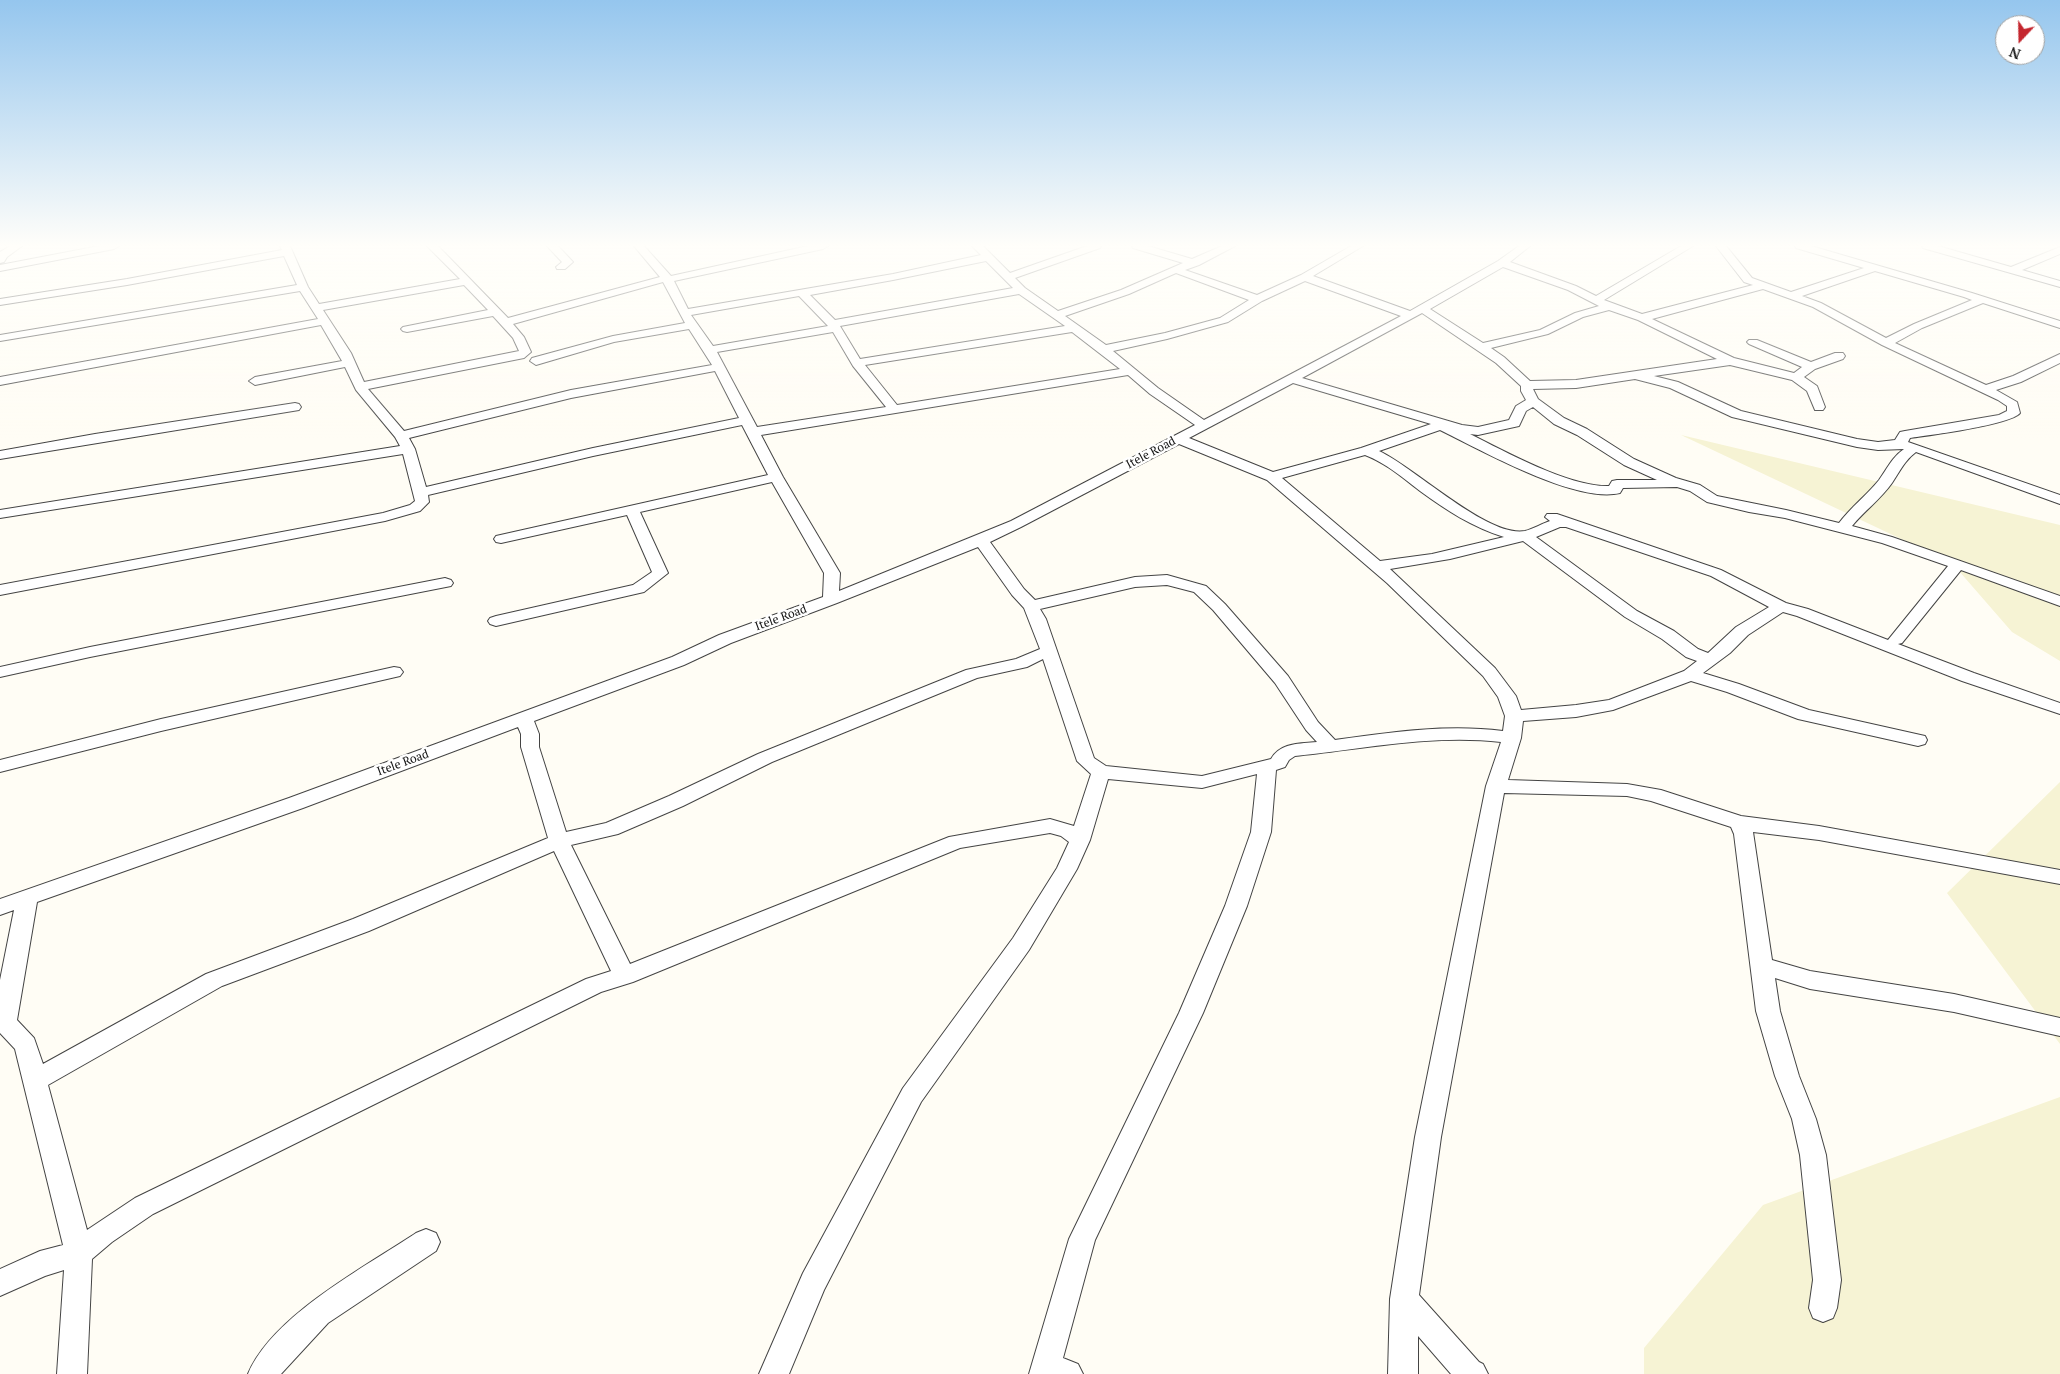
<!DOCTYPE html>
<html>
<head>
<meta charset="utf-8">
<style>
	body { margin:0 }
	#map { position:relative; width:2060px; height:1374px; overflow:hidden; background:#fffdf5; font-family:"PT Serif",serif }
	canvas { display:block }
	.north { position:absolute; left:1995px; top:15px; width:50px; height:50px; box-sizing:border-box; background:#fff; border:1px solid #a0a0a0; border-radius:50%; rotate:201deg; font-size:14px; font-weight:700; line-height:20px; text-align:center; color:#111 }
	.north::after { content:''; display:block; margin:auto; width:18px; height:22px; background:#c4262e; clip-path:polygon(50% 0,100% 100%,50% 72%,0 100%) }
</style>
</head>
<body>
<div id="map">
<canvas width="2060" height="1374"></canvas>
<div class="north">N</div>
</div>
<script>
const c = document.querySelector('canvas').getContext('2d');
c.lineJoin = 'round';
function fill(path, color) { c.fillStyle = color; c.fill(path, 'evenodd'); }
function stroke(path, color, width, dash) { c.strokeStyle = color; c.lineWidth = width; c.lineCap = dash ? 'butt' : 'round'; c.setLineDash(dash || []); c.stroke(path); }
function label(font, color, halo, rows, align = 'center') {
  c.font = font + ' "PT Serif",serif'; c.lineWidth = 5; c.setLineDash([]); c.textBaseline = 'middle'; c.strokeStyle = halo; c.fillStyle = color; for (const [text, x, y, turn = 0] of rows) {
    c.save(); c.translate(x, y); c.rotate((+turn || 0) * Math.PI / 180); c.textAlign = isNaN(turn) ? turn : align; if (halo) c.strokeText(text, 0, 0); c.fillText(text, 0, 0); c.restore();
  }
}
const farmland = new Path2D(`
	M1681,435L2060,525V661L2012,632L1952,563Z
	M2060,782V1044L1947,893Z
	M2060,1097V1374H1644V1348L1763,1205Z`);
const street = new Path2D(`
	M10,246H22L7,257L4,262L0,263V252Z
	M99,246H119L114,249L0,271V265Z
	M280,246H290L308,287L319,304L460,279L427,246H438L508,318L660,277L634,246H644L671,276L808,246H828L823,249L674,281L688,309L893,274L981,255L972,246H983L1010,273L1087,246H1101L1100,248L1015,278L1025,288L1058,311L1121,290L1183,263L1133,248L1132,246H1148L1192,259L1222,246H1235L1199,265L1185,270L1257,295L1301,275L1351,246H1363L1313,276L1410,311L1498,261L1519,246H1530L1510,262L1576,286L1596,296L1681,246H1693L1604,300L1642,314L1753,285L1744,282L1716,246H1726L1752,278L1791,292L1864,268L1796,248L1795,246H1811L1972,293L2060,321V328L1983,303L1922,328L1895,343L1986,385L2013,376L2060,354V363L2021,382L1996,390L2017,402L2020,413C2010,425 1930,435 1910,438L1908,442L2060,495V504L1916,452C1905,460 1900,471 1892,483C1881,499 1864,511 1852,526L1892,537L2060,596V606L1961,570L1902,643L1898,644L1974,673L2060,703V714L1962,681L1797,616L1783,612L1748,635L1730,653L1703,673L1739,684L1809,710L1925,736L1927,740L1925,744L1918,746L1798,719L1727,692L1691,681L1613,710L1576,717L1523,721L1521,738L1508,780L1627,784L1661,790L1741,816L1819,826L2060,870V884L1819,840L1753,832L1772,960L1810,971L1954,994L2060,1018V1036L1954,1012L1810,989L1775,978L1780,1011L1799,1076L1816,1119L1826,1155L1841,1280L1837,1308L1833,1318L1823,1322L1813,1318L1809,1308L1813,1280L1800,1155L1792,1119L1775,1076L1756,1011L1734,834L1731,827L1651,801L1627,796L1504,793L1441,1137L1419,1295L1479,1362L1483,1364L1488,1374H1451L1418,1336V1374H1388L1390,1299L1415,1137L1486,786L1501,742C1432,734 1363,749 1295,756L1289,760L1285,767L1276,770L1271,832L1247,906L1203,1013L1095,1240L1063,1358L1078,1364L1083,1374H1029L1069,1239L1179,1013L1225,906L1251,832L1257,774L1202,788L1108,779L1090,840L1077,869L1029,950L921,1102L824,1290L789,1374H759L803,1273L903,1088L1013,938L1057,868L1069,842L1061,836L1050,833L960,848L633,982L601,992L153,1214L112,1242L92,1259L87,1374H57L64,1270L45,1276L0,1296V1269L40,1251L63,1245L15,1049L0,1033V980L14,910L0,915V899L289,798L672,657L719,635L823,597L824,573L772,482L640,512L668,573L644,592L496,626L490,624L488,621L490,618L496,616L633,585L652,572L627,515L501,543L496,542L494,539L496,536L768,475L742,425L593,456L428,495L429,502L420,511L385,521L0,595V585L383,513L410,505L415,501L403,454L0,518V510L400,446L395,437L356,390L345,367L255,385L249,381L255,377L342,361L321,325L0,385V377L318,319L300,291L0,341V335L297,285L284,256L127,285L0,305V299L127,279L282,250ZM986,261L1013,288L835,320L810,295L893,280ZM1503,267L1568,290L1599,306L1575,313L1540,330L1483,343L1430,309ZM1875,271L1964,297L1972,300L1914,324L1886,338L1821,303L1802,296ZM1176,273L1249,300L1220,318L1165,333L1106,345L1065,316L1129,294ZM1305,281L1401,316L1204,420L1158,388L1113,351L1167,339L1228,322L1262,301ZM663,282L685,323L613,336L532,358L530,361L536,365L614,342L689,329L712,365L571,390L404,431L368,389L524,358L531,352L524,337L513,324ZM464,285L488,310L403,327L401,329L403,331L407,332L493,316L513,338L519,351L364,382L351,353L323,310ZM1763,289L1813,307L1882,345L1998,400L2007,406V411L1999,415L1905,431L1900,432L1895,440L1878,442L1857,439L1741,411L1678,382L1654,376L1730,365L1792,380L1807,391L1815,410H1823L1825,407L1817,386L1804,377L1815,369L1843,359L1845,356L1843,353H1835L1811,362L1757,340H1749L1747,342L1749,344L1802,367L1794,373L1734,358L1652,319ZM1019,294L1065,326L860,359L840,326ZM799,296L828,326L713,346L691,315ZM1609,310L1638,320L1717,359L1576,380L1530,381L1504,357L1491,348L1548,334L1583,317ZM1422,313L1496,363L1521,386V391L1526,400L1516,406L1509,420L1478,427L1462,425L1302,378ZM833,332L853,366L886,407L757,427L717,352ZM1072,332L1120,369L897,405L865,365ZM715,371L739,418L593,448L426,487L415,449L409,438L571,398ZM1128,375L1150,394L1195,425L1011,521L839,591L840,573L783,477L761,435ZM1635,379L1670,388L1732,417L1857,447L1878,450L1904,449C1892,457 1887,469 1879,480C1867,495 1851,507 1839,523L1786,510L1717,496L1700,485L1676,478L1634,459L1587,429L1564,418L1538,399L1533,389L1576,388ZM1293,383L1431,424L1361,448L1273,472L1189,438ZM1533,407L1554,424L1577,435L1624,465L1657,480H1617L1612,481L1609,486C1569,487 1506,452 1470,434L1478,435L1519,426L1526,411ZM1440,430C1481,450 1576,504 1620,493L1623,488L1677,487L1690,491L1707,502L1749,512L1785,518L1882,543L1948,566L1888,640L1808,609L1786,603L1721,570L1557,514H1547L1545,517L1550,521C1541,524 1533,529 1525,531C1488,538 1414,467 1379,451ZM1179,444L1267,480L1387,583L1483,676L1498,697L1505,716L1503,731C1447,724 1392,732 1335,740L1318,722L1288,676L1225,604L1206,586L1167,575L1135,577L1035,600L1024,589L990,542L1021,527ZM1365,455C1386,463 1403,478 1420,491C1446,510 1472,527 1504,537L1432,554L1380,561L1282,478ZM1560,527H1566L1711,576L1769,607L1736,627L1708,653L1698,649L1674,631L1637,611L1536,537ZM1523,541L1625,617L1662,639L1686,657L1697,661L1684,671L1609,700L1576,705L1521,710L1516,696L1495,668L1390,569L1450,559ZM978,547L1012,595L1024,608L1040,649L1016,659L966,670L758,754L669,796L606,823L566,832L539,747V734L534,721L684,665L731,643L837,603ZM1167,585L1194,592L1213,610L1275,683L1306,730L1317,742C1300,744 1281,742 1271,759L1202,776L1106,766L1094,758L1046,619L1040,609L1135,587ZM1043,659L1077,761L1091,774L1074,826L1050,819L949,837L630,964L571,845L618,834L683,806L772,762L977,678L1027,667ZM518,727L521,734V747L548,838L353,919L206,974L43,1064L34,1038L17,1020L37,902L303,808ZM554,851L611,971L586,979L135,1198L87,1230L48,1085L222,986L369,931Z
	M547,246H558L573,262L565,269H557L556,267L562,262Z
	M1922,246H1938L2011,267L2060,247V254L2022,270L2060,281V287L1923,248Z
	M295,403L299,404L301,407L299,410L0,459V451L95,434Z
	M445,578L451,580L453,583L451,586L90,657L0,677V667L90,647Z
	M394,667L400,668L403,672L400,676L161,731L0,772V760L161,719Z
	M426,1229L436,1233L440,1242L436,1251L328,1323L281,1374H248C272,1316 365,1267 416,1233Z`);
const streetNames = [
	["Itele Road",1151,453,-28],
	["Itele Road",781,618,-20],
	["Itele Road",403,763,-20]
];
fill(farmland, '#f6f3d4');
stroke(street, '#444', 2);
fill(street, '#fff');
const sky = c.createLinearGradient(0, 0, 0, 438);
sky.addColorStop(0, '#95c6ee');
sky.addColorStop(0.56, '#fffefa');
sky.addColorStop(1, '#fffefa00');
c.fillStyle = sky;
c.fillRect(0, 0, 2060, 438);
label('12px', '#111', '#fff', streetNames);
</script>
</body>
</html>
